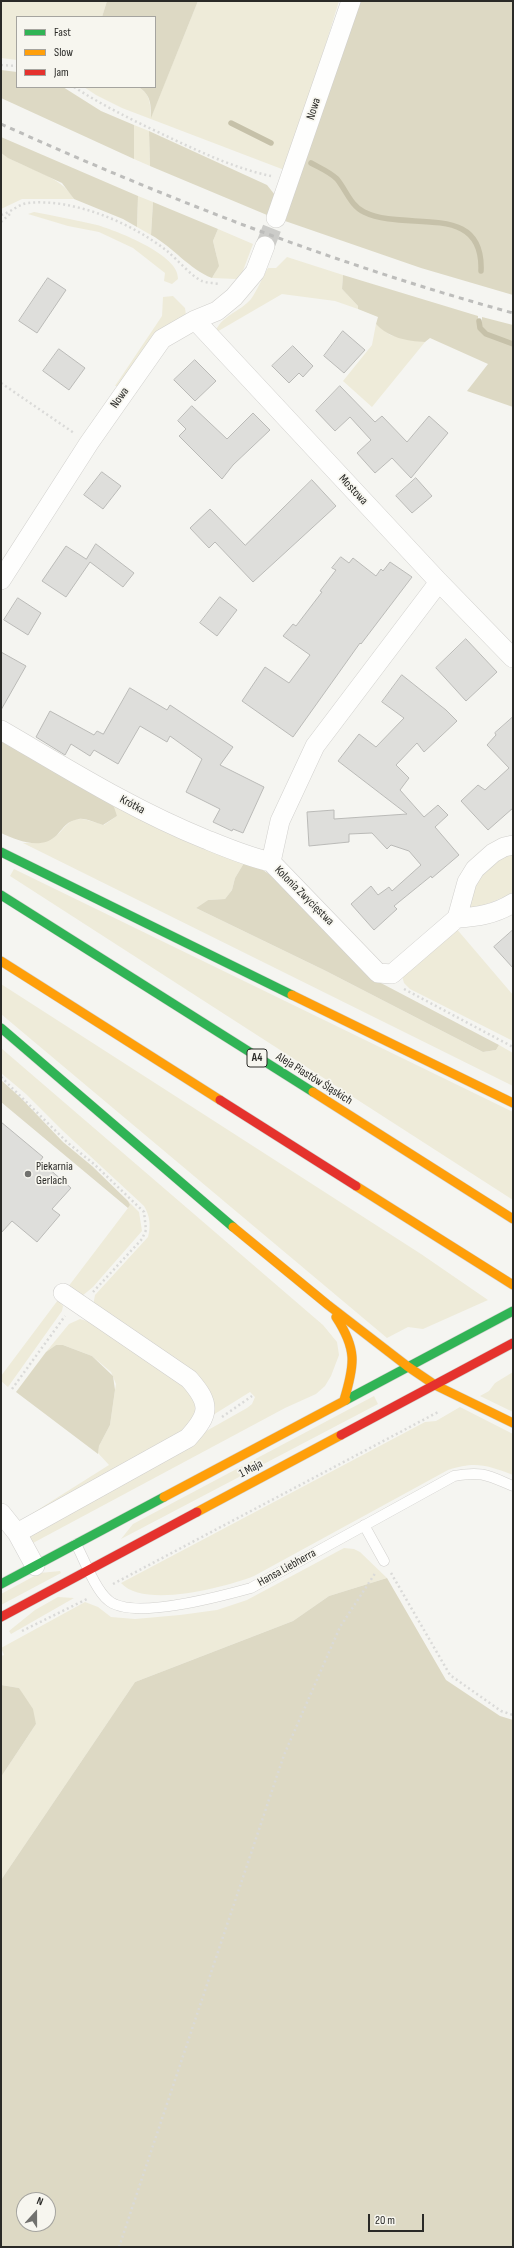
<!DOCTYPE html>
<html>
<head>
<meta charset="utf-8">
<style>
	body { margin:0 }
	#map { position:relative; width:514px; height:2248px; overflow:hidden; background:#f5f5f1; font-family:"Sofia Sans Condensed",sans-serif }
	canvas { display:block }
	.frame { position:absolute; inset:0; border:2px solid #2a2a27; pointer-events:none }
	.legend { position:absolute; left:16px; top:16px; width:140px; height:72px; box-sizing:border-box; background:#f7f6ef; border:1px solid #a5a49f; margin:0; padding:5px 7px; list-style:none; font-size:12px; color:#2a2a27 }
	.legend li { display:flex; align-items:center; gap:8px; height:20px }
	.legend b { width:20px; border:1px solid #a5a49f }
	.north { position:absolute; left:16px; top:2192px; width:40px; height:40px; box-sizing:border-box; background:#f7f6ef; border:1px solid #a5a49f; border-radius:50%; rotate:21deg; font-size:11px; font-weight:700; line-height:16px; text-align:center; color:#2a2a27 }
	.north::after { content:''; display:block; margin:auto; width:14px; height:18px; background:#71716e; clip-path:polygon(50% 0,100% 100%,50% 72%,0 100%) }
	.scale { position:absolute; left:368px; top:2214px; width:56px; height:18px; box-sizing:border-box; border:2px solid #2a2a27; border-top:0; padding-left:5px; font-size:12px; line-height:14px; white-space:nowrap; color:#2a2a27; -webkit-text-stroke:3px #f7f6ef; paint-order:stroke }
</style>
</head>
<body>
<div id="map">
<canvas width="514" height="2248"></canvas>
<div class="frame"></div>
<ul class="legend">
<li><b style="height:5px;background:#30b455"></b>Fast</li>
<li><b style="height:5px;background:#ff9f0a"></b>Slow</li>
<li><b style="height:5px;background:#e5322d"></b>Jam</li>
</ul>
<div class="north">N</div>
<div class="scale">20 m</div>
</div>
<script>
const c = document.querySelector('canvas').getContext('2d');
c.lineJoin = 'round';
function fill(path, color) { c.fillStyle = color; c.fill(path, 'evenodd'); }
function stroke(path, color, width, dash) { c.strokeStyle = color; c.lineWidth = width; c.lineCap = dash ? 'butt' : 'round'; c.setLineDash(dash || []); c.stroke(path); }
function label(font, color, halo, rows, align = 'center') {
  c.font = font + ' "Sofia Sans Condensed",sans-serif'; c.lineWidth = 3.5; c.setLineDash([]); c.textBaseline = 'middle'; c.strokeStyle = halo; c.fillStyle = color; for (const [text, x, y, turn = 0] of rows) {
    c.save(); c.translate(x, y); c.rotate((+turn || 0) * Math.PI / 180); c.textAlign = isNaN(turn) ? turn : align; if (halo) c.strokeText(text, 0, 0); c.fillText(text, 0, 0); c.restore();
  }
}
const green = new Path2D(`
	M1,1H107L102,17H17V60L1,58Z
	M198,1H339L287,171L122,108L96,95L84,87H138C151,94 150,104 151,117Z
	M134,125L149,131L150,166L134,159Z
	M1,153C24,169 60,174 74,199H22L1,209Z
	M138,196L153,202L151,235L137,227Z
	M34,212C55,216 76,220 97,225C117,231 180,255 178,279L172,284L164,281L165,273L133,248L99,232L68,226L28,214Z
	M218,229L253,244L241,276L236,279L212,278C221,266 216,254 213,241Z
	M287,257L343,275L342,289L358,306V309L335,301L282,294L215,333C220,316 240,312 251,299C258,289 262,278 268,268H276Z
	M173,296L185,308L186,315L118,386H115L162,316L163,297Z
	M376,324L390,335L425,342L372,407L343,381L372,345Z
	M104,799L244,863L235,878L232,890L225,899L208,900L196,908L326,971L483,1052L496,1050L499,1045L513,1053V1086L23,843C34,843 48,843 57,835C65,828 69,818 82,819C89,820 97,823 104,825L117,816Z
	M513,849V893L469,912L467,896L482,869Z
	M14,869L513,1112V1200L10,876Z
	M455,927L513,995V1041L410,989L404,983L402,976Z
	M1,984L421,1254L488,1300L423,1329L408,1327L387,1338L1,1014Z
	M1,1048L323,1325L337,1342L339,1355L331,1376L325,1386L316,1394L285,1408L33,1543L28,1540L33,1529L247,1408L252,1404L255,1397L250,1392L213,1415L212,1399L93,1306L95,1295L148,1237C151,1226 150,1216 144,1206L62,1130L26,1094L1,1073Z
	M128,1201L139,1212L142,1231L93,1287L82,1296L68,1287L128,1208L130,1205Z
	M58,1300L63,1306L62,1311L8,1387L1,1381V1376Z
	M80,1319L90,1322L192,1391L196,1410L186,1430L17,1523L109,1465L98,1453L99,1446L110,1425L115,1390L116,1384L111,1372L92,1356L63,1345H56L46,1352L69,1324Z
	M513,1372V1412L480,1396L489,1391L495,1383Z
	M374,1396L378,1404L121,1539L133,1524Z
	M460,1407L513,1434V1475C487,1465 475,1461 448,1470L254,1576C226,1587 144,1609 121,1583L425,1422L436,1421Z
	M344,1548L354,1549L360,1552L387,1578L329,1596L293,1621L135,1682L1,1880V1777L36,1724L19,1688L1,1685V1656L4,1655L1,1648L85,1602L98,1607L111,1617L135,1619L180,1615L217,1610L247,1600Z
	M60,1571L61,1573L1,1605V1594L40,1573Z
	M58,1597L74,1598L11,1634L9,1631L35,1610Z`);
const forest = new Path2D(`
	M107,1H198L151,118C151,105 151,94 138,87H155V17H102Z
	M358,1H513V295L421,268L285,221Z
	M1,70L17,72V87H63L101,111L134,125V159L1,98Z
	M149,131L267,185L275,195L267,215L150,166Z
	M1,137L138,196L137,227L123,219L74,199L62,183L8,158L1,153Z
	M153,202L218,229L213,241L219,266L212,278C189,269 173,247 151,235Z
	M343,275L478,316V328L486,336L513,345V407L467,391L488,364L430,338L425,342C407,341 389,338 376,324L378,317L358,309V306L342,289Z
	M482,317L513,325V342L488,333L482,328Z
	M1,737L104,799L114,807L117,816L103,825C96,823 86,818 79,819C67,821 64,827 57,835C41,851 17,840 1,833Z
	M244,863L263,870L279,881L379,982L499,1045L496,1050L483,1052L326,971L196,908L208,900L225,899L232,890L235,878Z
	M1,1080L21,1098L63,1142L92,1166L128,1201L130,1205L128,1208L1,1102Z
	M56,1345H63L92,1356L113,1376L115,1390L110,1425L99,1446L98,1454L16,1392L46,1352Z
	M387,1578L446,1680L500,1716L513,1720V2247H1V1880L135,1682L293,1621L329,1596ZM24,2200H48V2224H24Z
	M1,1685L19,1688L33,1709L36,1724L1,1777Z`);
const stream = new Path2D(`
	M231,123L271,143
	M311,163C320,168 330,172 337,179C346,190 351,206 364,212C406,233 484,200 481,271
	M479,321L480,328L486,334L513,344`);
const building = new Path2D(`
	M48,278L66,290L37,333L19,321Z
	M343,331L365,350L344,373L324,356Z
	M293,346L313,366L303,377L299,373L289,383L272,366Z
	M59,349L85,368L69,390L43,371Z
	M195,360L216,381L195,401L174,380Z
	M340,386L375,422L382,416L407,442L429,416L448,433L411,478L392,458L375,473L357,453L371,440L350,417L335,431L316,411Z
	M192,406L227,439L253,413L270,430L233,465L222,479L179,436L186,429L178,421Z
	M102,472L121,486L103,509L84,495Z
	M416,478L432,496L412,513L396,496Z
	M312,480L336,506L253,582L215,542L209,548L190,528L210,509L245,545Z
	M96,544L134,573L123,587L90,562L66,597L42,581L66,546L86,559Z
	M341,557L349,563L353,558L376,576L381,569L383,571L390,562L412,577L361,644L360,643L293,737L242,701L265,667L289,683L310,655L283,636L293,624L296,626L322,592L320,591L336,570L332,568Z
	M220,597L237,610L217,636L200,623Z
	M18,598L41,613L28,635L4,620Z
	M466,639L497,672L466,701L436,668Z
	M1,652L26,666L1,710Z
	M402,675L446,710L457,721L424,752L417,743L396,765L409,778L400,790L424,817L438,805L448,815L435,827L459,855L432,878L431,876L394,906L397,909L374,930L351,904L371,886L378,895L389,887L392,891L421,865L409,851L391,845L387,849L372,833L349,834V842L309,846L307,812L334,810V819L407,814L338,761L359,734L376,747L404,718L382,702Z
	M130,688L167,710L170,705L233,747L220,765L264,787L243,833L233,829L232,831L213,822L220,809L186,792L202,759L170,736L167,742L140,726L118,764L94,750L90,756L71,744L65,755L36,737L50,711L94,735L97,731L103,734Z
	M513,717V808L488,830L461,801L478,785L485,790L509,768L487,745L496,735L495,733Z
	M513,930V968L494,947Z
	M1,1122L43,1157L40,1161L71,1188L52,1209L60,1215L37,1242L12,1221L1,1233Z`);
const streetTunnel = new Path2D(`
	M265,246L276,218`);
const path = new Path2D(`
	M1,65L17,66
	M74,87C102,105 130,119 160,133C196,150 233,168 271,176
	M1,215C12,212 18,204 28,203C73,198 132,223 167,251C177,259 191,276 202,281C206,283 215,283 220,284
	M1,222L11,213
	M1,383L74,433
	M404,989L513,1047
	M1,1077L68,1143L94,1164L144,1212L146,1230L142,1239L93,1292
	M12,1389L65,1316
	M222,1417L252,1396
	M391,1573L450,1675L501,1711L513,1715
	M113,1584L440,1411
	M22,1631L89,1598
	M119,2247L284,1755L340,1627L376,1572`);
const lane = new Path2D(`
	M364,1525L384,1561
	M76,1544C84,1559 95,1589 108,1600C131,1621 222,1596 251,1588L454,1476C482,1471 487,1475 513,1486`);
const street = new Path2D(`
	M276,218L351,1
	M195,320L439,582L513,658
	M1,580L89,443L162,339L195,320L217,311L234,297L255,272L265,246
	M1,730C68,769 133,810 205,839C227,848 248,857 271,862
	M271,862L378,973L392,974L457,918L467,882L475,869L493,853L504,847L513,845
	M271,862L280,821L315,746L439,582
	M457,918C478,917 495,914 513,903
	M1,1513L17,1533L35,1566
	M17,1533L188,1438C210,1414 211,1404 189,1379L63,1293`);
const fast = new Path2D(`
	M1,852L292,995
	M1,895L313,1092
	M1,1028L233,1227
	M346,1400L513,1311
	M1,1584L164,1497`);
const slow = new Path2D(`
	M1,961L220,1100
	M292,995L513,1103
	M313,1092L513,1219
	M356,1186L513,1285
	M233,1227L328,1305L407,1366L435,1385L513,1423
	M336,1317C357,1349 355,1364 344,1400
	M164,1497L346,1400
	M197,1512L341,1435`);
const jam = new Path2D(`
	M220,1100L356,1186
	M341,1435L513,1343
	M1,1617L197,1512`);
const rail = new Path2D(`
	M1,124C167,199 337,265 513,313`);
const markers = [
	[28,1174,4,"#71716e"]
];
const shields = [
	[257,1058,20]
];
const shieldNames = [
	["A4",257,1058]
];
const streetNames = [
	["Nowa",314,109,-72],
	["Nowa",120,398,-55],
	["Mostowa",353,490,47],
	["Krótka",132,805,28],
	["Kolonia Zwycięstwa",304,896,45],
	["Aleja Piastów Śląskich",314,1079,32],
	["1 Maja",251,1469,-28],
	["Hansa Liebherra",287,1568,-29]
];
const poiNames = [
	["Piekarnia",36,1167],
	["Gerlach",36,1181]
];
fill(green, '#eeebd9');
fill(forest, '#ddd9c4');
stroke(stream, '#c6c1a9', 5.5);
fill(building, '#dededb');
stroke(building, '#babab7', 1);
stroke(streetTunnel, '#ccccc9', 19, [19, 10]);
stroke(lane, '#d1d0cd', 11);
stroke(street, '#d1d0cd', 20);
stroke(fast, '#d1d0cd', 10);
stroke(slow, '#d1d0cd', 10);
stroke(jam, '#d1d0cd', 10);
stroke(path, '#dadad8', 2.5, [2, 3]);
stroke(lane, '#fefefd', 10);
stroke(street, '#fefefd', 19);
stroke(fast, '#30b455', 9);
stroke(slow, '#ff9f0a', 9);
stroke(jam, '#e5322d', 9);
stroke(rail, '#bdbdbb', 3, [5, 5]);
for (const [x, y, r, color] of markers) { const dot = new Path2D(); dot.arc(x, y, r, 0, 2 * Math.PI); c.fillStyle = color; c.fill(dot); stroke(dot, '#f7f6ef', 1.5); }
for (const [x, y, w] of shields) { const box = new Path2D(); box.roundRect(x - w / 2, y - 9, w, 18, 3); c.fillStyle = '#f7f6ef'; c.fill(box); stroke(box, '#2a2a27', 1); }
label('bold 11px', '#2a2a27', null, shieldNames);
label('12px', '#2a2a27', '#f7f6ef', streetNames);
label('12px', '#2a2a27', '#f7f6ef', poiNames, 'left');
</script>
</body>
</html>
